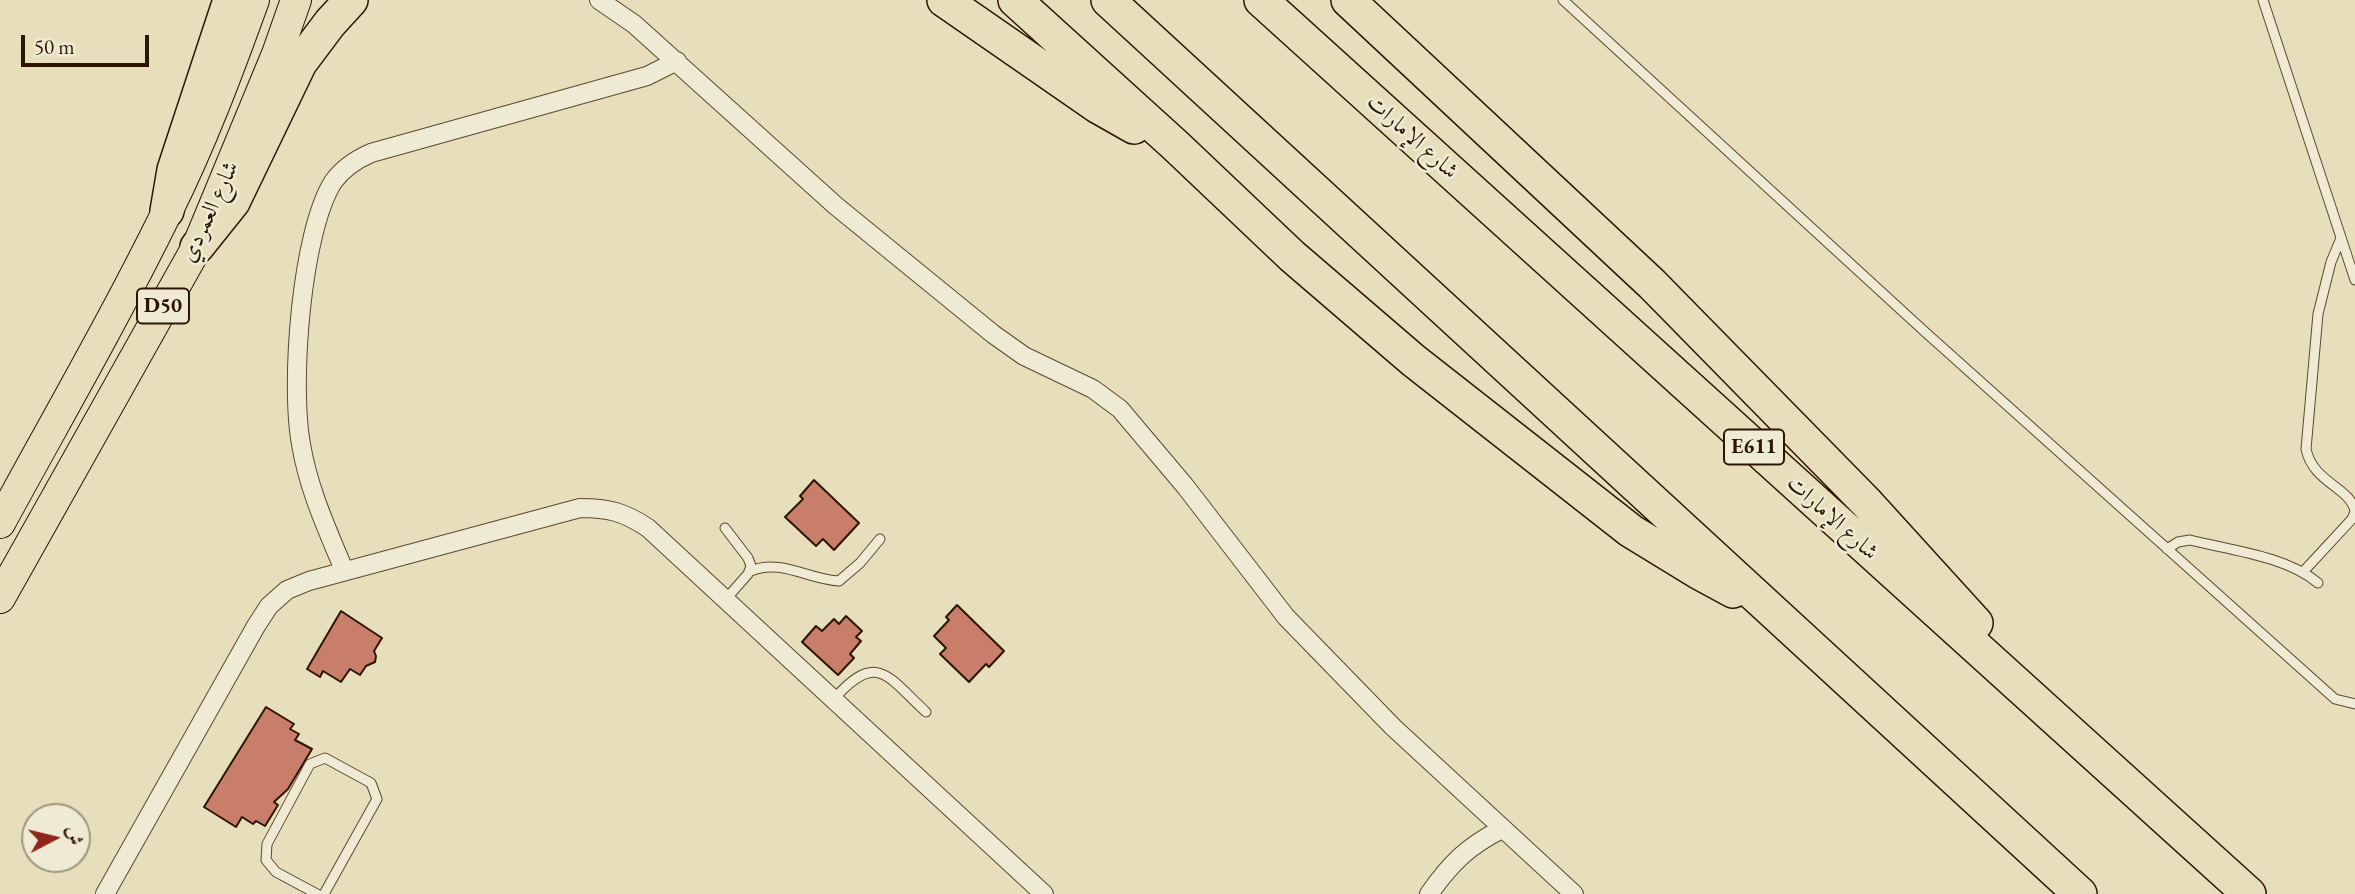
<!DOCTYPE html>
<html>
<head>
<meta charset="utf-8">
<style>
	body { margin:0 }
	#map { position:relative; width:2355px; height:894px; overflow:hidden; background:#e7debb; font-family:"EB Garamond",Amiri,serif }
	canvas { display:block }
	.north { position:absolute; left:21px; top:803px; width:70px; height:70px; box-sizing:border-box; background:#efead3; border:2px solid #a1957f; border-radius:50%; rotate:83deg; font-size:19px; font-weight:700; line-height:28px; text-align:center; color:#2c1600 }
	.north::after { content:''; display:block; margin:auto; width:24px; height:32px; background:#8f2418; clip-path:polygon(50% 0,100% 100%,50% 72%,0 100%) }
	.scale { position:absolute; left:21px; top:35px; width:128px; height:32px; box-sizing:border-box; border:4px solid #2c1600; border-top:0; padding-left:9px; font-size:21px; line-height:24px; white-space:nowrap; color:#2c1600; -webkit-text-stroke:5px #efead3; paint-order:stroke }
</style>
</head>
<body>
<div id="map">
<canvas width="2355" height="894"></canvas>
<div class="north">ش</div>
<div class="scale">50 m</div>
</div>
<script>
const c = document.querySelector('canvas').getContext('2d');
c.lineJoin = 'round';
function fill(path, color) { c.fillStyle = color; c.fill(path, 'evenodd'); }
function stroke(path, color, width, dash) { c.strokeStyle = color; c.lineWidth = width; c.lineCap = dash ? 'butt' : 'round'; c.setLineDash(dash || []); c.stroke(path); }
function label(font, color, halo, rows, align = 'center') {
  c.font = font + ' "EB Garamond",Amiri,serif'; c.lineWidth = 5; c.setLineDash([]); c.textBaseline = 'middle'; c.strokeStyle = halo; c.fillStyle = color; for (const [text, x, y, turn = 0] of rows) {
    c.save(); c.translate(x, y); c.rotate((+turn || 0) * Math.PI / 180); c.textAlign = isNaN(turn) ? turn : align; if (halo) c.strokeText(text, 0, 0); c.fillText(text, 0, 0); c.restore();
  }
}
const building = new Path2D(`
	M814,480L859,523L834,550L823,539L816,546L785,517L803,499L800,496Z
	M957,605L1004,651L989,667L986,664L969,682L940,654L946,648L934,636L949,620L946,617Z
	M341,611L382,638L374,651L376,656L375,662L366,666L360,675L350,669L341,682L323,671L320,677L307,669Z
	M846,616L862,631L856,637L861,641L850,654L854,658L838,675L802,642L816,626L822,631L834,619L839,624Z
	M266,707L294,724L290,729L299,734L295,740L312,749L288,789L274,802L278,805L265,826L256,821L253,824L242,817L236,827L204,807Z`);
const lane = new Path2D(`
	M1563,0L1924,331L2335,699L2355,704
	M2263,0L2355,280
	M2341,238L2331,262L2318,314L2306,449C2313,483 2350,487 2355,511
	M725,528L748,558L751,566L748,574L725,600
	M2167,549L2178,542L2190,540C2230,550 2286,556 2318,583
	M751,571C780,558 810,580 839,581L860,563L880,539
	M2303,572L2352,519L2355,512
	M833,700C877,650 887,676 926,712
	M317,894L276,872L266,860L267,844L310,764L325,758L371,783L377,799L324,894`);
const street = new Path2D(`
	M599,0L634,24L836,206L993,334L1024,356L1093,389L1120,409L1185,486L1286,617L1393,727L1574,894
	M344,570C327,529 308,488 301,444C290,384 301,233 333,182C343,168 355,160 371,153L647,76L677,61
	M105,894L256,626L269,606L287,590L309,581L580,508C609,508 624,512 648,528L1044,894
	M1429,894C1451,863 1468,846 1502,829`);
const primary = new Path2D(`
	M0,523C56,420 115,318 167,212C201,144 228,72 254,0
	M0,598L197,247L277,54L296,0`);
const highway = new Path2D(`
	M944,0L1097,106L1134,127
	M1015,0L1176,146L1292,256L1413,360L1631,531L1698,572L1733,591
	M1108,0L2080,894
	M1261,0L2249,894
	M1348,0L1652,284L1866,502L1976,623
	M167,211L174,170L230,0
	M197,247L233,202L300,63L330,23L351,0`);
const shields = [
	[163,306,52],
	[1754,447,60]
];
const shieldNames = [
	["D50",163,306],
	["E611",1754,447]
];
const streetNames = [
	["شارع الإمارات",1412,137,42],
	["شارع العمردي",210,212,-65],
	["شارع الإمارات",1832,518,42]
];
fill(building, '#c87e6a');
stroke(building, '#2c1600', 2);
stroke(lane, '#5b482f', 11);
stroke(street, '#5b482f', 20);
stroke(primary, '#2c1600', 32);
stroke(highway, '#2c1600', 36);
stroke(lane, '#efead3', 9);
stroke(street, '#efead3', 18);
stroke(primary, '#e7debb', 30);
stroke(highway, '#e7debb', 33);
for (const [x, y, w] of shields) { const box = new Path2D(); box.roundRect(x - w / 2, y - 17.5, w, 35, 5); c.fillStyle = '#efead3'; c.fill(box); stroke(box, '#2c1600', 2); }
label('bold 21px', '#2c1600', null, shieldNames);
label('23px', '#2c1600', '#efead3', streetNames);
</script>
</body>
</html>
